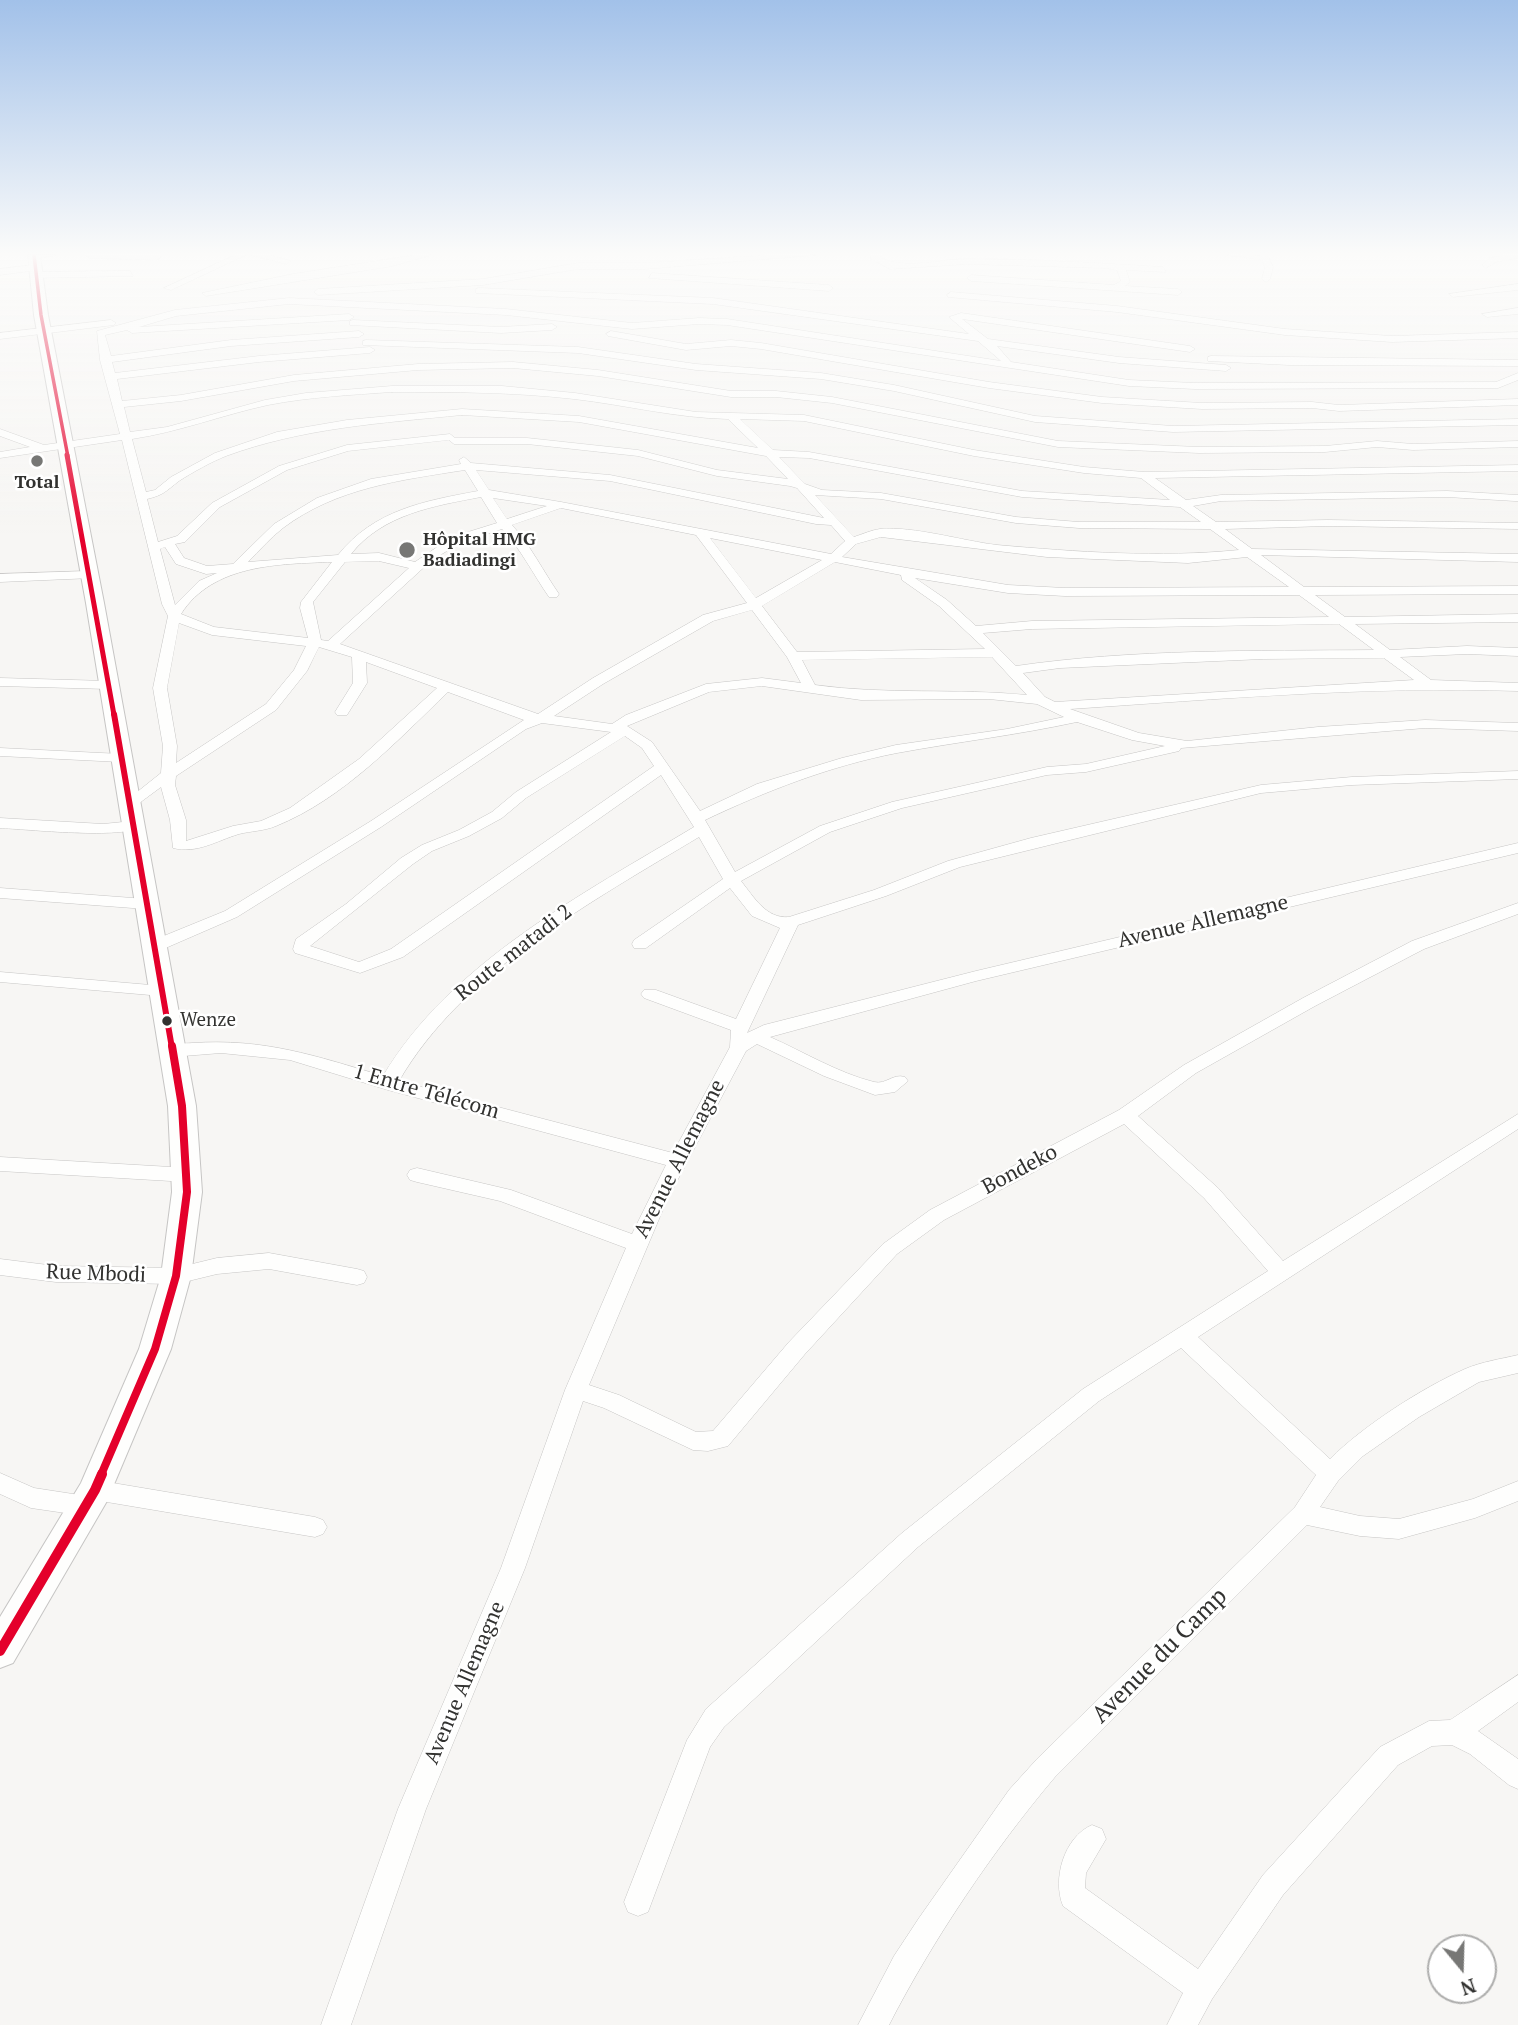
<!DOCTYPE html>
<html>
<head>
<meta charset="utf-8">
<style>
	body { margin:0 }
	#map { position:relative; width:1518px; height:2025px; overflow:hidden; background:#f7f6f4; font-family:"PT Serif",serif }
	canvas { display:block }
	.north { position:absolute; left:1427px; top:1934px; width:70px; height:70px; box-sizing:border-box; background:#fff; border:2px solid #adadac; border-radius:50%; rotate:161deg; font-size:19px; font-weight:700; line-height:28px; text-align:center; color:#323230 }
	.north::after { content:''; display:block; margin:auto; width:24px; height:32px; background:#777775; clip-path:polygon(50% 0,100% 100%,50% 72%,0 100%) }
</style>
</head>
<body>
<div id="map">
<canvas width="1518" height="2025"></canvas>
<div class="north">N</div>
</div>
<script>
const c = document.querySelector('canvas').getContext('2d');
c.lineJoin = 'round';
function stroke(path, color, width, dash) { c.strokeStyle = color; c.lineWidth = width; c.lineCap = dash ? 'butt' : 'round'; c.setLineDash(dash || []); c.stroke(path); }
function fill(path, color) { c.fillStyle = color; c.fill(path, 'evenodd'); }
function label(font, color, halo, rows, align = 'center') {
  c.font = font + ' "PT Serif",serif'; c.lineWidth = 5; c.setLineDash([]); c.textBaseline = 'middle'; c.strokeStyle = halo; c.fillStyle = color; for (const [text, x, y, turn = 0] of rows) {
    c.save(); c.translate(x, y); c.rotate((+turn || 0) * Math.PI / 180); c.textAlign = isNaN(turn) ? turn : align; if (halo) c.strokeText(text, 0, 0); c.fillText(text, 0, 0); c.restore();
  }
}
const minor = new Path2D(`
	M56,255L34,259L30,256V255Z
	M86,255H160L161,257L157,260L90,258Z
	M235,255H246L171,290L164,288Z
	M251,255H269L291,261L287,264Z
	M416,255H431L393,266L206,296L202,293L293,274Z
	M771,255H816L645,269H578L483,285L318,295L314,292L318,289L483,279L578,263H645Z
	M871,255H882L880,257C905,271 942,258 970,259C1034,259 1099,263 1163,267L1166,272L1126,270L1130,282L1125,286L1178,289L1182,292L1178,295L971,281L967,278L971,275L1114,285L1121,281L1117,270L1105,268L967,264L890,269L871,259Z
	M1227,255L1268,256L1273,267L1270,279L1266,282L1262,279L1265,267L1262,260Z
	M1505,255H1518V258L1496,262L1486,268L1482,265L1490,258Z
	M34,265L37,270L0,275V269Z
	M130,271L133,276L36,278L32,275L36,272Z
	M652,273L829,285L833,288L829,291L649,278Z
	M1518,284V290L1453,297L1449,294Z
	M479,288L713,298L969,334L949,317L961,313L1190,346L1195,349L1190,352L962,319L988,339L1119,357L1226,365L1231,368L1226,371L1119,363L997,346L1011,362L1129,380L1195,383L1496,382L1518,373V380L1498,388L1195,389L1129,386L727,325L699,324L632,329L506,315L289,304L176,316L139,327L349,314L354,317L349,320L132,333L127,330L105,335L111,356L231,340L359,331L364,334L359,337L231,346L112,362L115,373L259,356L370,347L375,350L370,353L259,362L117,379L122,401L181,395L294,375L418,364L513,362L598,370L731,391H776L832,397L1058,441L1199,447L1325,446L1377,441L1413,444L1518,441V447L1413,450L1377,447L1325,452L1199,453L1058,447L832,403L776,397H731L598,376L513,368L418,370L294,381L181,401L124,407L130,432L167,427L265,400L306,393L392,386H502L575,393L696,412L804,415L974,450L1084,467L1144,472L1518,465V471L1155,478L1186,500L1221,495L1447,491L1518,495V501H1515L1447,497L1221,501L1193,506L1216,522L1328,520L1518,523V529L1328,526L1225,529L1252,549L1518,554V562L1261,555L1304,587L1518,586V594L1315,595L1345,617L1518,614V622L1355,624L1390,650L1467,646L1518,648V656L1467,654L1400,657L1431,680L1518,683V691C1368,686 1220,699 1070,709L1139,733L1187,741L1318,727L1425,720L1518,723V731L1425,728L1181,748L1179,751L1086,772L1047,775L902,808L830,832L741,881C754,897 766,919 789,917L874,890L948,861L1031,838L1261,785L1352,777L1518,771V779L1352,785L1261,793L960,867L886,896L798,925L747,1033L764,1025L976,971L1518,843V853L976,981L770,1037C804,1052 838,1073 874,1082C886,1085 893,1073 905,1077L908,1081L895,1092L875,1095L824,1076L757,1044L746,1051L667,1200L589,1385L619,1395L696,1432L713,1431L789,1342L883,1244L930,1210L1119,1110L1184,1065L1303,998L1412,941L1518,903V914L1424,949L1315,1006L1196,1073L1138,1116L1218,1188L1283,1261L1518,1114V1129L1198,1337L1330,1459C1363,1426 1422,1388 1465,1369C1481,1362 1501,1359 1518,1355V1373L1479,1382L1419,1417L1363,1456L1338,1481L1320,1507L1360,1516L1399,1519L1473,1499L1518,1481V1501L1475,1518L1399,1539L1360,1536L1307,1525L1055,1777C994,1849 932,1941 889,2025H858L894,1956L919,1918L1009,1790L1037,1759L1295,1507L1316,1475L1181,1348L1099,1401L918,1547L724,1727L710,1747L648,1912L638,1916L628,1912L624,1902L687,1740L706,1709L902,1533L1083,1389L1268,1271L1204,1198L1124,1124L944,1220L897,1254L805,1354L728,1446L708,1451L693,1450L604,1408L583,1401L525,1568L426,1809L351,2025H321L398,1809L501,1568L565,1390L626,1248L500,1201L417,1182L410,1180L407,1175L410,1170L417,1168L511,1190L632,1234L666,1165L388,1090L290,1060L221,1053L171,1057L162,1051C168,1042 182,1044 192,1043C264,1038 316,1056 383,1076C450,963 584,893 694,827L661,775L403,957L360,973L295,953L293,949L296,939L346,904L401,858L422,845L459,830L492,812L516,792L611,732L542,723L526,729L381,827L237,917L161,950H149L147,946L149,942L225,911L371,821L524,720L448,692C397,741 343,799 276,826C264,831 251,831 239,834C216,841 197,854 173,848L170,820L161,787L134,807L129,808L122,804L161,773L163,746L153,688L168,616L162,604L122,440L0,458V452L30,447L0,436V429L44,445L120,434L100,360L97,331L175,310L289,298L506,309L632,323L699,318L727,319L1001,361L978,341L713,304L476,293V289ZM392,392C453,392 513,392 574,399C626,405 676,418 728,419L758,448L579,416L462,409L347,420L277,432L215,453L171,477L155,490L146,492L132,439C179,432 222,415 268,405C309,397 351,395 392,392ZM462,415L579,422L766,456L788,479L717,470L638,450L527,438H455L450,434L347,445L279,466L212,503L177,536L158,542L147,499C164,495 166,491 179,481C193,472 211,462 226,456C302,428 382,423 462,415ZM740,419L804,421L974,456L1084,473L1141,478L1170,500L1022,491L809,452L773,450ZM449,440L454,444H527L638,456L717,476L790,486L797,488L824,518L610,475L471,463L464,457L459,460L461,464L371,479L317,498L274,524L233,564L207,566L184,558L175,544L185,542L220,507L287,470L348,451ZM779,457L809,458L1022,497L1180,507L1201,522H1079L1016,517L881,493L822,490L805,484ZM465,470L478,491C424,501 374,510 338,555L248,562C259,551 270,538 283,528C336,488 401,480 465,470ZM476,470L610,481L816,524L831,525L845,541L831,554L561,502L489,490ZM815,495L881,499L1016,523L1079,528L1210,529L1239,550C1159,558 1077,552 997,545C963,541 914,526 880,529C872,530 863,534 854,537ZM481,497L497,523L452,537L415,562L379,553L351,554C383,514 434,506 481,497ZM493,498L547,506L507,519ZM561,508L696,535L747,603L703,615L593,678L538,714L340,644L432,560L460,543L502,529C521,549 533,574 549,597H557L559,594C543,571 531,546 512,525ZM881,537L1047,557L1188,563L1247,557L1289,587L1065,588L1008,585L842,557L856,544ZM710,538L822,560L756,598ZM165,547L176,564L206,574L217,573L199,581L175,605L160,549ZM379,561L409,568L328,641L321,640L313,602L345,562ZM332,562L301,602L300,608L308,638L214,627L181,614C213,564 279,564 332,562ZM835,562L901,575L902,580L939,606L985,649L797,652L762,606ZM915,578L1008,593L1065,596L1299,595L1329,617L1032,621L976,626L947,600ZM752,610L787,657L801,683L762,678L706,684L626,715L612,724L554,716L603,684L713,621ZM179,623L212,635L306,646L294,670L266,704L176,763L177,746L167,688ZM1339,624L1374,650C1255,651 1133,649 1016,666L983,633L1032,629ZM319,647L352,657L353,683L335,712L337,715H347L367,683L366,662L437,688L359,759L290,808L261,821L233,826L186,841V820L175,785L176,776L276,710L307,671ZM992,657L1027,695C957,688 886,695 815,685L802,660ZM1384,658L1414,680L1055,702L1045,697L1023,673L1060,668L1263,659ZM762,686L861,700L989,699L1037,704L1064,717L1007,729L896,745L842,758L757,784L700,811L652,742L627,726L709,692ZM1077,722L1132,740L1165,746L1086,764L1047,767L892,802L820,826L735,872L705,820C766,791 830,766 897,753C957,742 1017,735 1077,722ZM625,736L642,748L654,766L391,949L359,962L310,946L413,864L432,851L469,836L502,818L526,798ZM699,837L723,879L634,940L632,944L634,948H646L730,888L752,916L780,928L736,1019L656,990H644L641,994L644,998L731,1030L730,1047L673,1153L399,1081C462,972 594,900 699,837Z
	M951,292L1117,306L1285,329L1392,336L1518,332V338L1392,342L1285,335L1117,312L948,297L947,295Z
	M1518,308V314L1487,317L1482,314Z
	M111,320L116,323L114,325L0,339V333Z
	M353,320L501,327L552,324L557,327L552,330L501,333L350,325V321Z
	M611,331L686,344L731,340L761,343L989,382L1102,397L1202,403L1312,402L1339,405L1518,399V405L1339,411L1312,408L1202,409L1102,403L989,388L761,349L731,346L686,350L608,336L606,334Z
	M366,340L578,347L696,364L821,373L894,385L1035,416L1173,426L1518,419V425L1173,432L1035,422L894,391L821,379L696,370L578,353L363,345V341Z
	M1211,356L1518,360V366L1289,365L1208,361V357Z
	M88,571L92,572V578L0,582V574Z
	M0,678L108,681L115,685L108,689L0,686Z
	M0,748L121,754L128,758L121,762L0,756Z
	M0,818L103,824L133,821L141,826C126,840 25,829 0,828Z
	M0,888L146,899L154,904L146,909L0,898Z
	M0,972L162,986L171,991L162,996L0,982Z
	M0,1157L188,1168L195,1170L198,1175L195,1180L188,1182L0,1171Z
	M269,1253L357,1269L364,1271L367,1277L364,1283L357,1285L269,1269L217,1274L176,1284L56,1282L0,1275V1259L56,1266L176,1268L217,1258Z
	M0,1473L34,1488L86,1496L83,1490L87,1483L95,1480L315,1517L323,1520L327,1527L323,1534L315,1537L95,1500L98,1506L94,1513L86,1516L31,1508L0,1494Z
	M1518,1675V1702L1478,1731L1518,1759V1789L1509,1785L1470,1754L1452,1745L1432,1746L1398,1765L1283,1895L1212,1999L1198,2025H1167L1183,1993L1063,1906C1052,1879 1064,1837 1092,1825L1102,1829L1106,1839L1086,1873L1085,1888L1198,1969L1263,1875L1380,1747L1429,1721L1450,1720Z`);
const highway = new Path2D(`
	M28,255H40L48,315L104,603L196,1106L202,1192L191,1276L171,1349L107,1501L13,1663L0,1668V1617L81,1483L139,1349L161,1276L172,1192L168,1106L86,603L34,315Z`);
const bus1Far4 = new Path2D(`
	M34,255L41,315L68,457`);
const bus1Far3 = new Path2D(`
	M67,455L114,715`);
const bus1Far2 = new Path2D(`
	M114,714L172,1048`);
const bus1Far1 = new Path2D(`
	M101,1475L155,1349L176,1276L187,1192L182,1106L172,1046`);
const bus1 = new Path2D(`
	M0,1651L95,1490L102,1474`);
const markers = [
	[37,461,7,"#777775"],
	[407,550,9,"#777775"],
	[167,1021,6,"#323230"]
];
const farPoinames = [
	["Total",37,483],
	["Hôpital HMG",423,540,"left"],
	["Badiadingi",423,561,"left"]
];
const busNames = [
	["Wenze",180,1021]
];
const streetNames = [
	["Avenue Allemagne",1203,922,-13],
	["Route matadi 2",514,953,-38],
	["1 Entre Télécom",426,1092,16],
	["Avenue Allemagne",680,1159,-63],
	["Bondeko",1020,1170,-28],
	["Rue Mbodi",96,1274,2],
	["Avenue Allemagne",465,1683,-67]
];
const nearStreetnames = [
	["Avenue du Camp",1160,1656,-45]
];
stroke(minor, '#c6c5c4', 1);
stroke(highway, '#c6c5c4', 2);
fill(minor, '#fefefd');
fill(highway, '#fefefd');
stroke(bus1Far4, '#e4002b', 3.5);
stroke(bus1Far3, '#e4002b', 5);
stroke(bus1Far2, '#e4002b', 6);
stroke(bus1Far1, '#e4002b', 8);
stroke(bus1, '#e4002b', 10);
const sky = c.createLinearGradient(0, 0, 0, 539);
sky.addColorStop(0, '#a2c1e9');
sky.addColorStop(0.47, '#fbfbfa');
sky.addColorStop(1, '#fbfbfa00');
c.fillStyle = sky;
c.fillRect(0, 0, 1518, 539);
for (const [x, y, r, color] of markers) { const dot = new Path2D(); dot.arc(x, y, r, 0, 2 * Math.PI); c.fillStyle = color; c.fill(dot); stroke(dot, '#fff', 2.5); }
label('bold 18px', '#323230', '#fff', farPoinames);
label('19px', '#323230', '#fff', busNames, 'left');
label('21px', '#323230', '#fff', streetNames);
label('24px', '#323230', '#fff', nearStreetnames);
</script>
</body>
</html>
